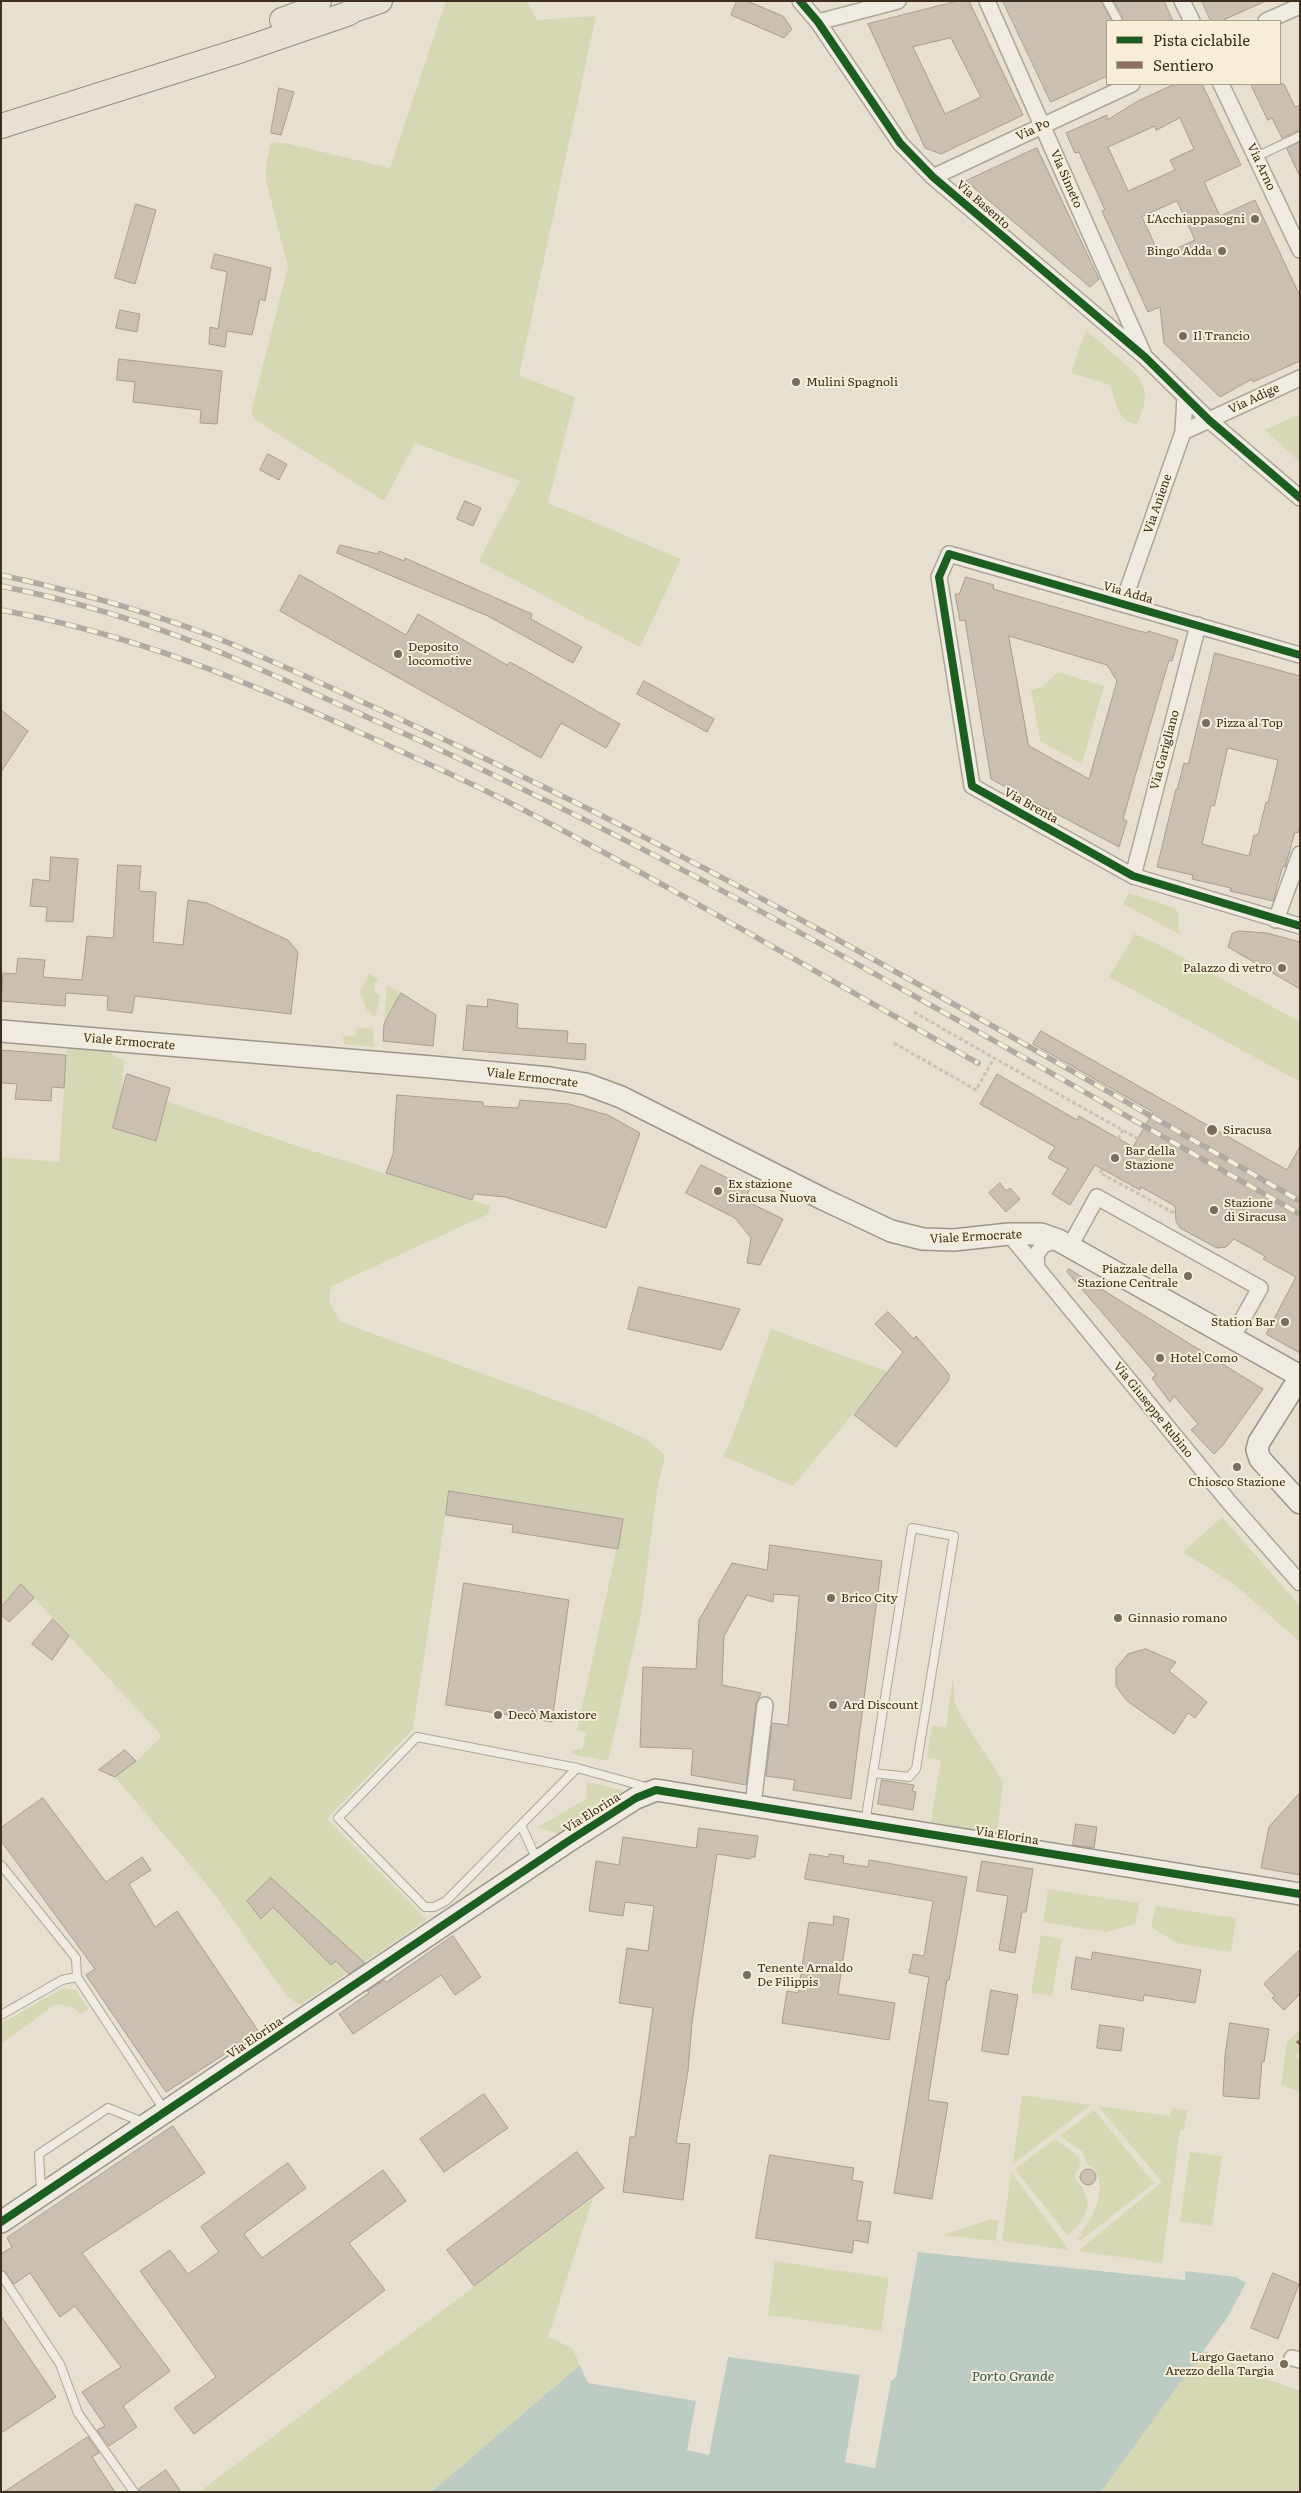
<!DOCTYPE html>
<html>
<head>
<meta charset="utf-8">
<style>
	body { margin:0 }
	#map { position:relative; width:1301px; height:2493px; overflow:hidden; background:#e7e0d1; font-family:Literata,serif }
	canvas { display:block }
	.frame { position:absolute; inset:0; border:2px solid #3d2e20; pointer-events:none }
	.legend { position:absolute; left:1106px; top:20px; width:175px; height:65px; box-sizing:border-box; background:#f7eed8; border:1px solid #ada18e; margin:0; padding:6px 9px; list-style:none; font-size:15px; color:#3d2e20 }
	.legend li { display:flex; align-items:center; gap:10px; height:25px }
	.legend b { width:25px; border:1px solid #ada18e }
</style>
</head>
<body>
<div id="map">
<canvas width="1301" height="2493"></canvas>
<div class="frame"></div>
<ul class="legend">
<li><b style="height:6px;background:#1b5e20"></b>Pista ciclabile</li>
<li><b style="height:6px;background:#8d6e63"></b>Sentiero</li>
</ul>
</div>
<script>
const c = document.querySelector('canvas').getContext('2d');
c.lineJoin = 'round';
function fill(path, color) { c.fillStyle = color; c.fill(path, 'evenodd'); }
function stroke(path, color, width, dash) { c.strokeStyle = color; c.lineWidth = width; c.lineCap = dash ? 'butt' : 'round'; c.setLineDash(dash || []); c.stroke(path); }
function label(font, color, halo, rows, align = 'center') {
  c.font = font + ' Literata,serif'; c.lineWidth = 4; c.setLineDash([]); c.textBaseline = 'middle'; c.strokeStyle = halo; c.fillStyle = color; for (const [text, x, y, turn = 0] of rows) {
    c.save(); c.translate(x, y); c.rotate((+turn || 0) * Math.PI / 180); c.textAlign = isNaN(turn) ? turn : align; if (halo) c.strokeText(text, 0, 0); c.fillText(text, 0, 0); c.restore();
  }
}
const green = new Path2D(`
	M446,1H527L537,20L596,16L519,376L575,397L548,503L681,559L640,647L479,561L520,481L415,443L384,501L257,421L251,412L288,267L266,181V164L271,142L285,143L390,168Z
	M1086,330L1136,374C1150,392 1145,404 1137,424C1117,422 1115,400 1111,385L1071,373Z
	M1300,414V462L1265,430Z
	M1058,672L1104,686L1082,764L1040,741L1031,690L1042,687Z
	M1129,893L1175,908C1182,915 1176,926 1181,935L1123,904Z
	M1135,934L1158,944L1300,1022V1082L1109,977Z
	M369,974L378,979L374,985L375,993L380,996L375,1018L367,1010L360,992Z
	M387,985L399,992L398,998L384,1024Z
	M373,1027L374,1047L344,1044L343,1036L356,1035L355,1029Z
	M67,1047L112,1050V1055L124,1060L122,1086L303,1148L490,1206L488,1214L332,1286C325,1300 333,1309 341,1322L585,1411L648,1440L665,1455L657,1491L641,1614L608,1761L572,1754L573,1749L582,1750L586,1732L577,1730L623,1519L449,1492L413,1729L327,1819L427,1920L300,2005L286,1995L213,1892L115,1777L137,1761L162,1736L22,1585L1,1608V1157L59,1162Z
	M771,1329L888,1372L793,1486L723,1456L732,1438Z
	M1222,1517L1300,1606V1642L1235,1585L1183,1552Z
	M953,1678L955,1703L964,1721L1003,1781L997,1833L931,1822L941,1760L927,1758L932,1726L946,1727Z
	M587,1782L623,1790L622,1793L559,1834L538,1827L586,1799Z
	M1048,1889L1139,1903L1135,1924L1106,1932L1043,1922Z
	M1156,1906L1236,1918L1231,1952L1177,1943L1151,1927Z
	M1041,1935L1062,1939L1052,1996L1031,1993Z
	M63,1988L76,1990L88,2009L80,2014L73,2007L56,2004L1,2044V2024Z
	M1300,2030V2052L1295,2056L1300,2059V2092L1281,2085L1287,2042Z
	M1022,2095L1091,2105L1013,2164Z
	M1098,2106L1170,2116L1172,2108L1187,2110L1184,2130H1180L1162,2263L1078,2251L1162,2182Z
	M1094,2110L1154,2183L1080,2241L1078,2239L1082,2235L1081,2232C1094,2220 1106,2188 1096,2172C1094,2168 1090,2167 1087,2164L1082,2151L1060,2136Z
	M1055,2139L1079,2157L1080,2168L1075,2174C1075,2181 1081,2184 1084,2191C1094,2208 1081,2226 1067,2235L1015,2169Z
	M1190,2152L1222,2156L1212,2226L1180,2221Z
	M1011,2172L1069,2250L1002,2241Z
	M593,2198L548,2337L572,2348L580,2365L431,2492H199Z
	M989,2220H998L996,2241L941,2235Z
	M775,2261L889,2278L881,2331L768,2315Z
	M1203,2350L1264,2378L1300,2391V2492H1101Z`);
const water = new Path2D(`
	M918,2252L1185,2280V2271L1236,2277L1246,2283L1227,2318L1101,2492H431L580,2365L588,2383L696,2401L687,2450L709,2455L728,2357L860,2375L845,2462L875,2468L891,2381L896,2377Z`);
const building = new Path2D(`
	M737,1H747L783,16L792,29L784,38L731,15Z
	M958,1H969L1023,115L941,154L925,148L868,24ZM951,38L981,97L945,114L913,47Z
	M1003,1H1101L1112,21H1107V76L1051,102Z
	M1114,1H1164L1173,21H1122V16Z
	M1202,1H1266L1221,21H1211Z
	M1175,84H1202L1241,165L1204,182L1220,216L1255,200L1300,296V361L1253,382L1252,379L1220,397L1164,343L1160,307L1148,312L1102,211L1105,210L1086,168L1079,152L1075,153L1066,133L1107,115V120L1138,101ZM1180,118L1194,149L1170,160L1175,170L1128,191L1108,147L1155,126L1156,130ZM1177,201L1195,240L1160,256L1142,217Z
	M1251,84H1284L1295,107L1300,105V130L1282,138L1272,118L1268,120Z
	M279,88L294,92L281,135L271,133Z
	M1300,142V177L1287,149Z
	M1037,148L1099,279L1090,287L966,181Z
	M136,204L156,210L135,284L115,278Z
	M215,254L271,268L265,301L260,299L252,335L227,331L225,347L209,344L210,327L218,329L227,272L211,268Z
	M120,310L140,314L137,332L116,328Z
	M119,359L222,371L217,424L200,423L201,410L133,402L135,382L117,380Z
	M268,454L287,464L279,480L260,470Z
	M465,501L481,508L473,526L457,519Z
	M340,545L378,554L379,551L404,561L405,558L532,614L531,619L582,647L573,663L488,616L337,553Z
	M300,575L406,635L418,614L507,665L510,662L620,724L606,748L561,723L541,758L280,611Z
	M966,577L994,585L993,589L1128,628L1147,633L1148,631L1178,640L1172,661L1169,660L1136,773L1123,819L1127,821L1119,847L991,779L965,620L960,621L955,594H959ZM1009,636L1107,665L1117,681L1089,779L1029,746Z
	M1215,653L1300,676V824L1298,833L1295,832L1285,867L1283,866L1273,901L1230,891L1231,888L1192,879L1193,875L1157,867L1176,789L1177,790L1184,763L1188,764ZM1228,748L1278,760L1268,803L1266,802L1258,835H1254L1249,856L1202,844L1211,805L1214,806Z
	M644,681L714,719L707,732L637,694Z
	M1,710L28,731L1,772Z
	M51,857L78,859L73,922L46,921L47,907L30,906L33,879L49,881Z
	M118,865L141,866L139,891L156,892L153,942L183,945L188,900L207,903L288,940L298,952L291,1014L135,996L132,1013L107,1010L108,996L66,993L65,1006L1,1001L3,973L16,974L18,958L45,960L43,977L82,980L87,936L113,938Z
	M1239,931L1267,933L1300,942V989L1228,947L1232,934Z
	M401,993L436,1015L433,1046L383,1041L384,1024Z
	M488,999L518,1004L517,1028L568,1031L567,1043L586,1044L585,1060L463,1050L467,1005L487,1007Z
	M1041,1031L1287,1170L1300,1146V1353L1266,1334L1296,1277L1263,1259L1265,1256L1234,1239L1226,1247L1217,1248L1180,1228L1176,1221L1175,1206L1141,1187L1140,1190L1095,1165L1070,1205L1052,1194L1068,1169L1048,1158L1055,1147L980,1104L997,1074L1077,1120L1079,1116L1133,1147L1153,1112L1033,1044Z
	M1,1050L66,1055L64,1088L52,1087L51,1101L15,1099L17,1084L1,1083Z
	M127,1074L170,1088L156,1141L113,1128Z
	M397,1095L483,1102V1106L518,1108L520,1100L569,1104L608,1115L640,1133L606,1228L505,1197L474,1194L472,1200L386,1173L393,1154Z
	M701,1165L750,1189L744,1200L783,1219L760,1265L747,1263L751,1238L735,1218L686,1193Z
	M1000,1183L1006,1191L1010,1188L1020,1199L1006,1212L989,1193Z
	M1069,1269L1263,1389L1223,1445L1214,1454L1191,1430L1198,1424L1174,1396L1170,1402L1152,1378L1156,1375L1067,1272Z
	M639,1287L740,1309L721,1350L628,1329Z
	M888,1312L914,1339L916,1336L949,1374V1380L896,1447L854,1415L903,1352L875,1324Z
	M449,1491L623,1519L618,1549L512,1532L513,1525L446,1515Z
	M770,1545L882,1561L851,1799L793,1790L795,1780L766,1776L772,1723L788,1725L799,1596L774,1594L773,1602L747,1595L724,1636L722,1685L761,1693L756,1704L746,1785L691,1775L693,1749L640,1747L643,1667L696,1669L699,1620L732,1563L767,1570Z
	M464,1583L569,1600L552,1722L446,1705Z
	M21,1584L34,1598L9,1622L1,1615V1608Z
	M53,1619L69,1636L52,1660L32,1644Z
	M1146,1649L1176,1662L1169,1671L1207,1702L1195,1718L1188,1713L1174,1734L1127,1701L1116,1686V1668L1128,1654Z
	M125,1750L136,1761L115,1777L99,1770Z
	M882,1780L914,1785L912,1791L916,1792L913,1810L878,1804Z
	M1300,1793V1875L1261,1868L1269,1827Z
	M43,1798L106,1882L142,1857L151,1870L129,1884L155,1927L177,1911L259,2032L166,2092L86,1975L95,1969L1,1841V1828Z
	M1076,1824L1097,1827L1094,1848L1073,1845Z
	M699,1828L758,1836L755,1857H751L750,1859L717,1854L692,2023L688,2071L676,2143L690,2144L683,2200L623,2192L630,2137H635L653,2008L619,2003L627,1948L648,1951L654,1906L625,1902L623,1916L589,1911L596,1861L619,1865L623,1837L696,1848Z
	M810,1854L829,1857V1854L844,1856L843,1863L868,1867L869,1860L967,1877L949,1980H947L928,2100L948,2103L932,2199L894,2193L929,1977L909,1973L913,1954L924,1956L933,1901L805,1879Z
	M982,1861L1033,1869L1026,1912H1022L1015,1953L999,1950L1008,1896L977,1891Z
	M271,1878L365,1963L349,1974L336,1961L331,1965L273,1907L261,1919L247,1901Z
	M834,1916L849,1919L838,1994L895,2003L889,2040L782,2023L787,1991L798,1993L809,1922L833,1925Z
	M453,1936L481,1977L455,1995L441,1975L353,2034L339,2014L369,1993L367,1991L384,1980L386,1982Z
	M1300,1950V1994L1284,2010L1272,1998L1275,1996L1264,1984Z
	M1093,1952L1201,1970L1195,2003L1144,1995L1143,2001L1071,1989L1076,1957L1091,1960Z
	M991,1990L1018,1995L1008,2055L982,2051Z
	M1230,2023L1269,2029L1264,2062L1262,2061L1259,2099L1223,2096L1225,2056Z
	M1100,2025L1124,2028L1121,2051L1097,2048Z
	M484,2094L508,2128L444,2172L420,2139Z
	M173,2126L205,2173L82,2253L170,2371L123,2406L137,2427L109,2446L97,2430L105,2426L82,2392L121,2367L75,2306L60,2317L30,2273L14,2284L6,2273L1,2270V2254L12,2247L7,2238Z
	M577,2152L604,2188L474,2286L447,2250Z
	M770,2155L854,2168L852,2180L863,2182L857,2220L871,2222L868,2243L854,2240L852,2253L756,2238Z
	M288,2163L306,2188L244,2234L262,2258L383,2170L406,2201L349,2243L385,2290L194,2434L174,2408L216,2377L140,2271L170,2250L188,2274L219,2252L201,2227Z
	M1080 2177a8 8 0 1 1 16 0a8 8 0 1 1-16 0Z
	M1273,2273L1299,2284L1278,2339L1251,2328Z
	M1,2316L56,2397L1,2433Z
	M88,2437L99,2453L92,2457L115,2492H4Z
	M166,2470L181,2492H140L139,2489Z`);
const path = new Path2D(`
	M914,1012L994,1058
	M894,1043L976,1090L994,1058L1276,1216L1286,1218L1300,1226
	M1118,1139L1123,1130
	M1300,1141V1144
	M1102,1169L1100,1173L1200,1227
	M1291,1181L1300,1186
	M1300,1182L1293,1178L1289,1184L1300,1190
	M1219,1195L1224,1187
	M1276,1216L1282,1223L1300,1233`);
const lane = new Path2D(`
	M1107,1L1117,19
	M1256,157L1300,136
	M912,1528L954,1536L916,1769L909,1777L873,1773Z
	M577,1768L446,1901L434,1907H425L338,1818L417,1737L577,1768L650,1788
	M865,1823L873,1773
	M521,1825L537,1860
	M1,1865L76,1958L77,1977L165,2111
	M1,2015L62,1980L77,1977
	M41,2192L39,2154L108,2108L145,2123
	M2,2276L60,2364L78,2413L134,2492`);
const street = new Path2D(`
	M800,1L818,22L900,143L933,177L1145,357L1209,420L1300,498
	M987,1L1143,353
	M1182,1L1192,21
	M1266,21L1300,6
	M818,22L898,1
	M1221,84L1300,250
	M933,177L1132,84
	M1183,432L1185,396
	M1123,603L1183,432L1300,378
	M1300,655L949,554L939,577L972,786L1133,876L1300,926
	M1133,876L1198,625
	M1276,920L1300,854
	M1009,1234L1229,1502L1300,1583
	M1070,1246L1097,1197L1260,1288L1232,1338
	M1037,1268L1036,1255L1043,1245L1058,1240
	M753,1805L765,1705
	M1292,2358L1300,2360`);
const secondary = new Path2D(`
	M1,1031L432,1067L550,1078L586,1084L621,1097L823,1199L891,1231L923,1239L954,1240L1009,1234H1041L1058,1240L1300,1376
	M1300,1377L1259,1442L1257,1450L1260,1459L1300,1503
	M1,2222L567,1842L636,1798L656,1790L1300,1894`);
const primary = new Path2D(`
	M354,10L380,1
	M282,20L309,10L319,1
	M1,126L242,50L347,14L354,10L358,1`);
const rail = new Path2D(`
	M1,575C77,592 152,612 224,641C302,673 379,710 456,745C746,880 1022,1043 1300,1201
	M1,586C75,601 147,623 217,651C273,674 328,700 383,724C700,865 998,1045 1300,1214
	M1,610C136,635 246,681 370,737C417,759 466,780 512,804C670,885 823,977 978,1063`);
const quiet = new Path2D(`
	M1298,2044L1300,2042`);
const cycleway = new Path2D(`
	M800,1L818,22L900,143L933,177L1145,357L1209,420L1300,498
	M1300,655L949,554L939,577L972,786L1133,876L1300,926
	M1,2222L567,1842L636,1798L656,1790L1300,1894`);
const markers = [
	[1255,219,5,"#786c5e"],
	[1222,251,5,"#786c5e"],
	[1183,336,5,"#786c5e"],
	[796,382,5,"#786c5e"],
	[398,654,5,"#786c5e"],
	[1206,723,5,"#786c5e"],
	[1282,968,5,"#786c5e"],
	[1212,1130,6,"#786c5e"],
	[1115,1158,5,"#786c5e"],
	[718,1191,5,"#786c5e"],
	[1214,1210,5,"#786c5e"],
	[1188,1276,5,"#786c5e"],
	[1285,1322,5,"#786c5e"],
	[1160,1358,5,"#786c5e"],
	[1237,1467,5,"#786c5e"],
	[831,1598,5,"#786c5e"],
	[1118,1618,5,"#786c5e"],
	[833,1705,5,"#786c5e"],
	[498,1715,5,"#786c5e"],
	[747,1975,5,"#786c5e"],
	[1284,2364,5,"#786c5e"]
];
const streetNames = [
	["Via Po",1033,130,-25],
	["Via Arno",1261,167,65],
	["Via Simeto",1066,179,66],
	["Via Basento",983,205,41],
	["Via Adige",1254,399,-25],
	["Via Aniene",1158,504,-71],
	["Via Adda",1128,593,16],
	["Via Garigliano",1165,750,-75],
	["Via Brenta",1031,806,29],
	["Viale Ermocrate",129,1042,5],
	["Viale Ermocrate",532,1078,7],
	["Viale Ermocrate",976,1237,-3],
	["Via Giuseppe Rubino",1153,1410,51],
	["Via Elorina",592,1813,-32],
	["Via Elorina",1007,1836,9],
	["Via Elorina",255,2038,-34]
];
const poiNames = [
	["L'Acchiappasogni",1245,219,"right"],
	["Bingo Adda",1212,251,"right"],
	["Il Trancio",1193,336],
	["Mulini Spagnoli",806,382],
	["Deposito",408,647],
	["locomotive",408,661],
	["Pizza al Top",1216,723],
	["Palazzo di vetro",1272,968,"right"],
	["Siracusa",1223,1130],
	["Bar della",1125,1151],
	["Stazione",1125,1165],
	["Ex stazione",728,1184],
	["Siracusa Nuova",728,1198],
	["Stazione",1224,1203],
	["di Siracusa",1224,1217],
	["Piazzale della",1178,1269,"right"],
	["Stazione Centrale",1178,1283,"right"],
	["Station Bar",1275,1322,"right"],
	["Hotel Como",1170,1358],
	["Chiosco Stazione",1237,1482,"center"],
	["Brico City",841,1598],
	["Ginnasio romano",1128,1618],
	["Ard Discount",843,1705],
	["Decò Maxistore",508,1715],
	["Tenente Arnaldo",757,1968],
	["De Filippis",757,1982],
	["Largo Gaetano",1274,2357,"right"],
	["Arezzo della Targia",1274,2371,"right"]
];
const waterNames = [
	["Porto Grande",1013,2377]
];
fill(green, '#d6d7b3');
fill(water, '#bcccc2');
fill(building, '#cbbfb2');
stroke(building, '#a89c90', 1);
stroke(lane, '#ada599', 10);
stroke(street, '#ada599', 18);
stroke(secondary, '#9c958a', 24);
stroke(primary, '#928b80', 26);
stroke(path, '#c8c2b9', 3, [4, 2.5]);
stroke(lane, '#efebe3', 8);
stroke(street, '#efebe3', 15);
stroke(secondary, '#efebe3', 21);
stroke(primary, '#e6e1d4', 24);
stroke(rail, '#afaaa2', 5.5);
stroke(rail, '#f7eed8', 4, [11]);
stroke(quiet, '#8d6e63', 6, [12, 6]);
stroke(cycleway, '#1b5e20', 8);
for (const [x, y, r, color] of markers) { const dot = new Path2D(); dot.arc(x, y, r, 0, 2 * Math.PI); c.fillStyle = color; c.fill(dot); stroke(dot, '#f7eed8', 2); }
label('12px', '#3d2e20', '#f7eed8', streetNames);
label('12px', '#3d2e20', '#f7eed8', poiNames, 'left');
label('italic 14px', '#2f5d5a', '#f7eed8', waterNames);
</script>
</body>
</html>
